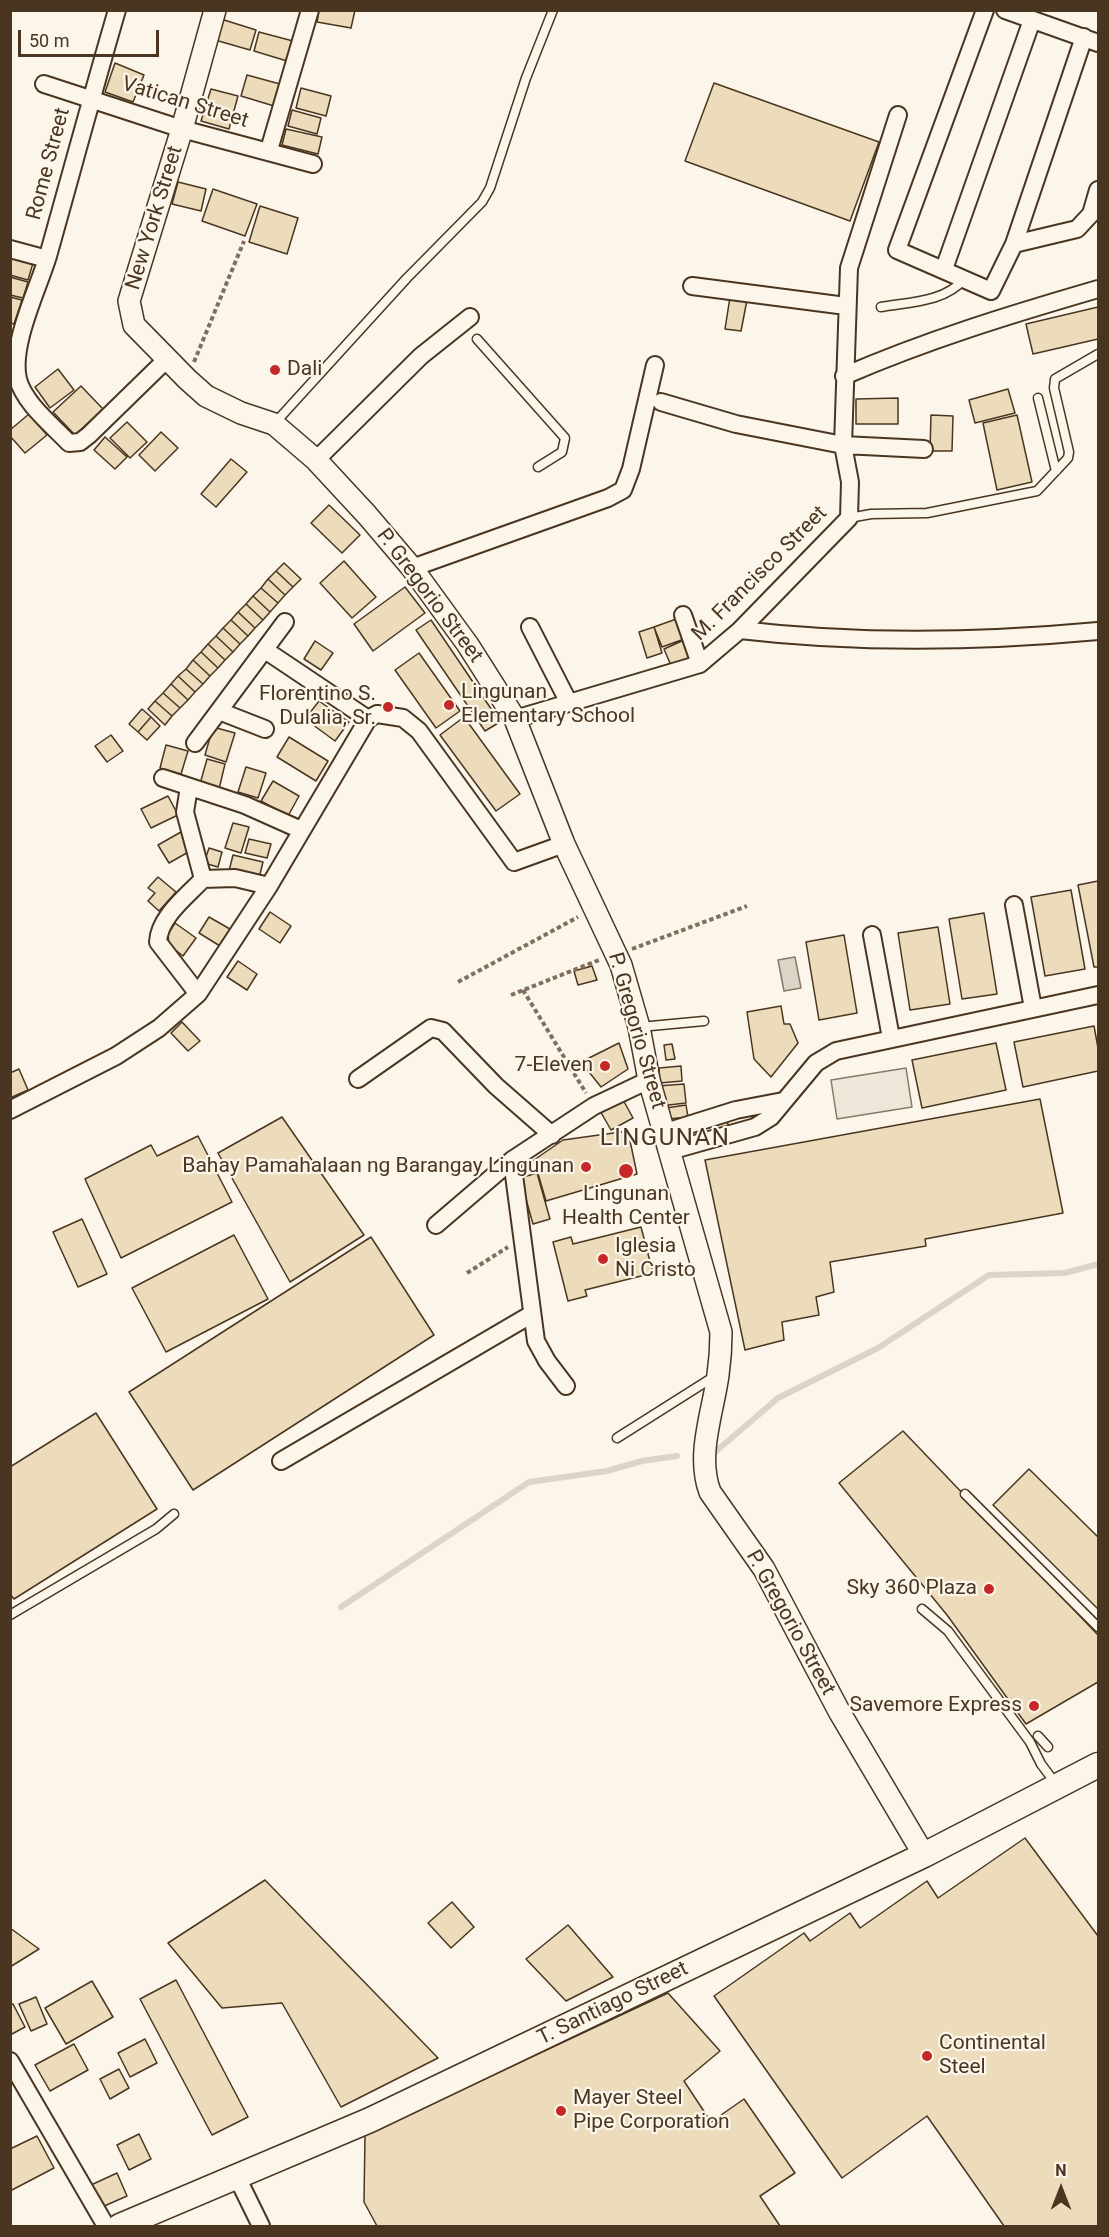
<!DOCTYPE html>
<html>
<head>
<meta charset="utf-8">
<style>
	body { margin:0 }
	#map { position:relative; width:1109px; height:2237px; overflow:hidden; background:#fbf6e9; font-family:Roboto,sans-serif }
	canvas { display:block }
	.frame { position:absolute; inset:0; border:12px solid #4a3520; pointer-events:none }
	.north { position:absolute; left:1031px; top:2159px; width:60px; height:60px; -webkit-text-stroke:4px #fbf6e9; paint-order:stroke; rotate:0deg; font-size:16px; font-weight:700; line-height:24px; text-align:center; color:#4a3520 }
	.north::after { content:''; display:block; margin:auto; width:21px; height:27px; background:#4a3520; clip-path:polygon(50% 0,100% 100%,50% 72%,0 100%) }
	.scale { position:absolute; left:18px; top:30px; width:141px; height:27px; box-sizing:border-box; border:3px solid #4a3520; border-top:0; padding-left:8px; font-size:18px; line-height:21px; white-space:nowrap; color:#4a3520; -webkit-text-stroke:4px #fbf6e9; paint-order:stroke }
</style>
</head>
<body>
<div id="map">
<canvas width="1109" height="2237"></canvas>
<div class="frame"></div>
<div class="north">N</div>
<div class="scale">50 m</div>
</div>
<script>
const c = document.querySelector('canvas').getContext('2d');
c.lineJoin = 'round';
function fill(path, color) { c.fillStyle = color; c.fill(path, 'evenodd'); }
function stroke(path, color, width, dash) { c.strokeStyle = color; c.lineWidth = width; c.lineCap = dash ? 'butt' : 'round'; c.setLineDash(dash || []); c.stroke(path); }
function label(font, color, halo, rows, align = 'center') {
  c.font = font + ' Roboto,sans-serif'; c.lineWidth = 4.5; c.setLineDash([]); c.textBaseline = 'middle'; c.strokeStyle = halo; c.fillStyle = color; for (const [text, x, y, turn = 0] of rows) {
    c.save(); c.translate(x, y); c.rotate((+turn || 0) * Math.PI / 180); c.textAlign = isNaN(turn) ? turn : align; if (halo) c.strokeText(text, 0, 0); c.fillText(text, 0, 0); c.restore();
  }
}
const green = new Path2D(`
	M906,1068L912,1107L837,1119L831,1080Z`);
const water = new Path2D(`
	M795,957L801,988L784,991L778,960Z`);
const stream = new Path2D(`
	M714,1453L778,1398L878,1348L989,1275L1065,1273L1098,1264
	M341,1607L529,1482L607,1471L642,1461L677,1456`);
const building = new Path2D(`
	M319,10H355L351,28L317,22Z
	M221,19L256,30L250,50L215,40Z
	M259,32L293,41L287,61L254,51Z
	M115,63L144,75L133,102L105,92Z
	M247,75L280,84L274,106L241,96Z
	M714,83L879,142L850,221L685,161Z
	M301,88L331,96L326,116L296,108Z
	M211,89L238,96L229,129L201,121Z
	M292,110L321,118L317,134L288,126Z
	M286,129L322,137L318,154L282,145Z
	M178,182L206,189L201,211L172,204Z
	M213,189L257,204L245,236L202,221Z
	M260,206L298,218L287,254L249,242Z
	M10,256L33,263L28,280L10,275Z
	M10,277L28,282L23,298L10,295Z
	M10,297L22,300L14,324L10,323Z
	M730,297L747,300L741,331L725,329Z
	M1098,307V339L1033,354L1026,324Z
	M58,369L74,390L50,408L35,387Z
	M81,386L103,409L75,435L53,412Z
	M1008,389L1015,413L975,423L969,400Z
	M898,398V424H856V399Z
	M29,414L47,435L25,453L10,436V430Z
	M931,415L953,416L952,451H930Z
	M1017,415L1032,482L997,490L983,423Z
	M127,422L147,442L130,458L110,438Z
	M161,432L178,448L155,471L139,455Z
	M105,437L127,457L115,469L94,450Z
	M231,459L247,472L216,507L201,494Z
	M329,505L360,535L342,553L311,523Z
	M344,561L376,597L352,618L320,583Z
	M284,563L301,579L293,587L276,571Z
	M276,571L293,587L285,595L268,579Z
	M268,579L285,595L278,603L261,588Z
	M405,587L425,613L373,651L354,624Z
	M261,588L278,603L270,612L253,596Z
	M253,596L270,612L263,620L246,604Z
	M246,604L263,620L255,628L238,612Z
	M238,612L255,628L248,636L231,620Z
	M679,618L687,638L662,647L654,627Z
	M231,620L248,636L240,644L223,628Z
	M431,620L500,722L485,731L416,630Z
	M654,627L662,653L647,658L639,632Z
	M223,628L240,644L233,652L216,636Z
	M216,636L233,652L225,660L208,644Z
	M684,640L692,659L672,668L664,649Z
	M315,641L333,653L321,670L304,659Z
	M208,644L225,660L218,668L201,652Z
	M201,652L218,668L210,676L193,660Z
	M419,653L460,711L436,728L395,670Z
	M193,660L210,676L203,684L186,669Z
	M186,669L203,684L195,692L178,676Z
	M178,676L195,692L188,700L171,684Z
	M171,684L188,700L180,708L163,693Z
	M163,693L180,708L172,716L155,701Z
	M155,701L172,716L165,725L148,709Z
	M319,701L349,722L335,741L305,719Z
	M142,709L151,717L138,732L129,724Z
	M151,717L160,726L147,740L138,732Z
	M464,717L520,794L496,811L440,735Z
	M213,727L235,733L226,762L205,755Z
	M111,735L123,751L107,762L95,746Z
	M289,737L328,761L316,781L277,757Z
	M166,745L188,751L181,774L160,768Z
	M207,759L225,764L219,789L200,784Z
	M246,767L266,773L258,798L238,792Z
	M273,781L299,796L288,816L261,801Z
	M168,796L178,815L151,828L141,809Z
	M233,823L249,827L241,853L225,848Z
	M181,832L192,850L169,863L158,845Z
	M249,839L271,844L267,858L245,853Z
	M209,848L222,852L218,867L204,863Z
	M233,855L263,862L259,878L229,871Z
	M158,877L176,892L159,911L148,901L155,893L148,888Z
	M1098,881V967H1094L1078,885Z
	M1071,890L1085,969L1045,976L1031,897Z
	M270,912L291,926L280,943L259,929Z
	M984,913L997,994L962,999L949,919Z
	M209,917L230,929L220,946L199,933Z
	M175,923L196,938L183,956L169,945L168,934Z
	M938,927L950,1004L910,1010L898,933Z
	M844,935L857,1013L819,1020L806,942Z
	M238,961L257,974L247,990L227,977Z
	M592,966L597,980L578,985L574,971Z
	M781,1006L784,1024H790L798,1043L771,1077L754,1059L747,1012Z
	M182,1022L200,1041L188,1051L171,1033Z
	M1094,1026L1098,1048V1071L1023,1087L1014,1042Z
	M619,1043L628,1069L601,1087L581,1062Z
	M996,1043L1006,1090L922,1108L912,1060Z
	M672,1044L675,1059L666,1060L664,1045Z
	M681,1066L682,1081L660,1083L659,1068Z
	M19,1069L28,1090L10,1098V1073Z
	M684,1084L686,1103L660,1106L658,1086Z
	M621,1096L633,1118L611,1130L599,1109Z
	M1040,1099L1063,1213L925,1239L926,1246L830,1262L834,1292L816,1297L819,1315L782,1322L784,1340L745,1350L705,1160Z
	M686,1105L688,1117L668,1119L666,1108Z
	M282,1117L364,1235L290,1282L218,1153Z
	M727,1120L729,1129L715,1132L713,1123Z
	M628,1131L637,1174L546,1201L534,1160L563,1140Z
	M198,1136L232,1202L121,1258L85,1179L151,1145L157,1156Z
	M537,1173L550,1219L533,1224L520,1178Z
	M82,1219L107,1274L78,1287L53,1232Z
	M641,1227L653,1273L585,1290L587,1296L568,1301L553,1242L571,1237L573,1244Z
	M234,1235L268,1299L166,1352L132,1288Z
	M371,1237L434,1335L193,1490L129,1392Z
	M96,1413L157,1509L14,1599L10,1594V1467Z
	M903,1431L1098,1635V1682L1026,1724L947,1615L839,1483Z
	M1029,1469L1098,1537V1609L993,1505Z
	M1025,1838L1098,1936V2226H1004L927,2116L842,2178L714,1996L804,1933L810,1941L850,1913L860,1928L927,1881L938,1898Z
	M265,1880L375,1993L438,2058L341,2107L282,2003L222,2008L168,1943Z
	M452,1902L474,1927L451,1948L428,1923Z
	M568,1925L613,1977L566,2001L526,1959Z
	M10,1928L39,1949L10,1967Z
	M176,1980L248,2117L212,2135L140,1999Z
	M92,1981L113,2017L66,2044L45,2008Z
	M668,1993L720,2051L684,2081L711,2122L744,2099L795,2173L760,2196L780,2226H377L364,2202L365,2135Z
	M36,1997L47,2024L31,2031L19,2004Z
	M13,2004L25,2027L10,2035V2005Z
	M145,2039L157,2063L130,2077L118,2053Z
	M74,2044L88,2070L50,2091L35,2065Z
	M119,2069L129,2088L110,2099L100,2079Z
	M139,2134L151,2159L129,2170L117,2145Z
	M37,2136L54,2168L10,2191V2149Z
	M117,2173L127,2196L102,2207L91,2185Z`);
const path = new Path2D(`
	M194,362L244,241
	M632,949L747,906
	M458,982L578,917
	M523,990L586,1093
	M511,995L599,960
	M467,1273L508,1247`);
const service = new Path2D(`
	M881,307C910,302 945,302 964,279
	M477,339L565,438L562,452L538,467
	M1038,398L1056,471
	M274,424L407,278L482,202L490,188L526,78L553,10
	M849,518L871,514L927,513L1037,491L1068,458L1069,452L1054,388L1055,379L1098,354
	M640,1027L704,1021
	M617,1438L715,1376
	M965,1494L1098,1627
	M922,1609L948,1631L1030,1742L1041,1764L1056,1784
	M10,1615L156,1529L174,1514
	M1038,1736L1048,1747`);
const minor = new Path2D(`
	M117,10C93,92 71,174 48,256C38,289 10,345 18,379C24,403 52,425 69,443L80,442L89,435L167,359
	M985,10L897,250L991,291L1014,244L1084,37
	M1005,10L1098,43
	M44,84L182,129L313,164
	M269,150L310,10
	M1014,244L1077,229L1091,214L1098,190
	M10,249L47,259
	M944,269L1032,20
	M692,286L846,306
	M844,376C927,340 1012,314 1098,289
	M661,402L736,424L843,445L924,449
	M316,460L421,356L470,317
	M412,568L608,498L623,490L631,469L655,365
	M683,615L700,664
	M530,627L569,703
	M740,630C859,644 979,642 1098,631
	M265,650L368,719
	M219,711L265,729
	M515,719L700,664L740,630L849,518L850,482L843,445L849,268L898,115
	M195,743L285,622
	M163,778L245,805L301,830
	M189,787L185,812L203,879
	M1014,905L1033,1008
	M872,935L891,1038
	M198,994L158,942C159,917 187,896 203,879L235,878L269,886
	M358,1079L431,1028L443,1031L496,1086L552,1135
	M10,1110L116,1056L159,1028L198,994L269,886L368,719L377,714L403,718L419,731L514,862L564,844
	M666,1132L736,1110L783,1101
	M670,1151L755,1127L771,1117L816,1063L836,1051L1098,995
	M512,1160L536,1341L547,1361L566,1386
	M436,1225L512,1160L594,1106L649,1080
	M281,1461L532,1314
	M10,2061L106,2226
	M237,2177L261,2226`);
const tertiary = new Path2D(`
	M215,10L182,129L129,301L134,325L187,379L206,396L241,413L274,424L316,460L367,515L412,568L468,645L515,719L564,844L621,965L639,1027L649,1080L721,1332C721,1346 720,1361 718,1375C713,1412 696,1455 710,1492L764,1569L840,1713L924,1855`);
const secondary = new Path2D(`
	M120,2226L370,2120L924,1855L1098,1765`);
const markers = [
	[275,370,6,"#c62828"],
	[449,705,6,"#c62828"],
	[388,707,6,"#c62828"],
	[605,1066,6,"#c62828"],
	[586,1167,6,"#c62828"],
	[626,1171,8,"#c62828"],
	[603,1259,6,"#c62828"],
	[989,1589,6,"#c62828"],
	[1034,1706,6,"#c62828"],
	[927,2056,6,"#c62828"],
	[561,2111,6,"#c62828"]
];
const streetNames = [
	["Vatican Street",185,103,17],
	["Rome Street",49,164,-75],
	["New York Street",155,218,-73],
	["M. Francisco Street",760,574,-45],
	["P. Gregorio Street",429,596,53],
	["P. Gregorio Street",636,1031,74],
	["P. Gregorio Street",790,1623,61],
	["T. Santiago Street",613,2004,-26]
];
const poiNames = [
	["Dali",287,370],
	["Lingunan",461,693],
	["Elementary School",461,717],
	["Florentino S.",376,695,"right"],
	["Dulalia, Sr.",376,719,"right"],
	["7-Eleven",593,1066,"right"],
	["Bahay Pamahalaan ng Barangay Lingunan",574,1167,"right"],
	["Lingunan",626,1195,"center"],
	["Health Center",626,1219,"center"],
	["Iglesia",615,1247],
	["Ni Cristo",615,1271],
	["Sky 360 Plaza",977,1589,"right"],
	["Savemore Express",1022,1706,"right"],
	["Continental",939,2044],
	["Steel",939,2068],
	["Mayer Steel",573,2099],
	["Pipe Corporation",573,2123]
];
const quarterNames = [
	["LINGUNAN",665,1139]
];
fill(green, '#ede6d9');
stroke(green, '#887966', 1.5);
fill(water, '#dcd4c6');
stroke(water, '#887966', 1.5);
stroke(stream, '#dcd4c6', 6);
fill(building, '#ecdcbc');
stroke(building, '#4a3520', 1.5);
stroke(service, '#4a3520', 11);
stroke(minor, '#4a3520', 20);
stroke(tertiary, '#4a3520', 24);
stroke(secondary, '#4a3520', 27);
stroke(path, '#7f6f5c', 4, [4.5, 3]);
stroke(service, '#fbf6e9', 8);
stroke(minor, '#fbf6e9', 16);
stroke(tertiary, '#fbf6e9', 21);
stroke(secondary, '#fbf6e9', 24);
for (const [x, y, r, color] of markers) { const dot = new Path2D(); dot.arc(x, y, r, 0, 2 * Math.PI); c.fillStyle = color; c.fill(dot); stroke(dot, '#fbf6e9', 2); }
label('21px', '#4a3520', '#fbf6e9', streetNames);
label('21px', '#4a3520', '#fbf6e9', poiNames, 'left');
c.letterSpacing = '1.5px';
label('24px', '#4a3520', '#fbf6e9', quarterNames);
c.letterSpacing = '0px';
</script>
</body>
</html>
